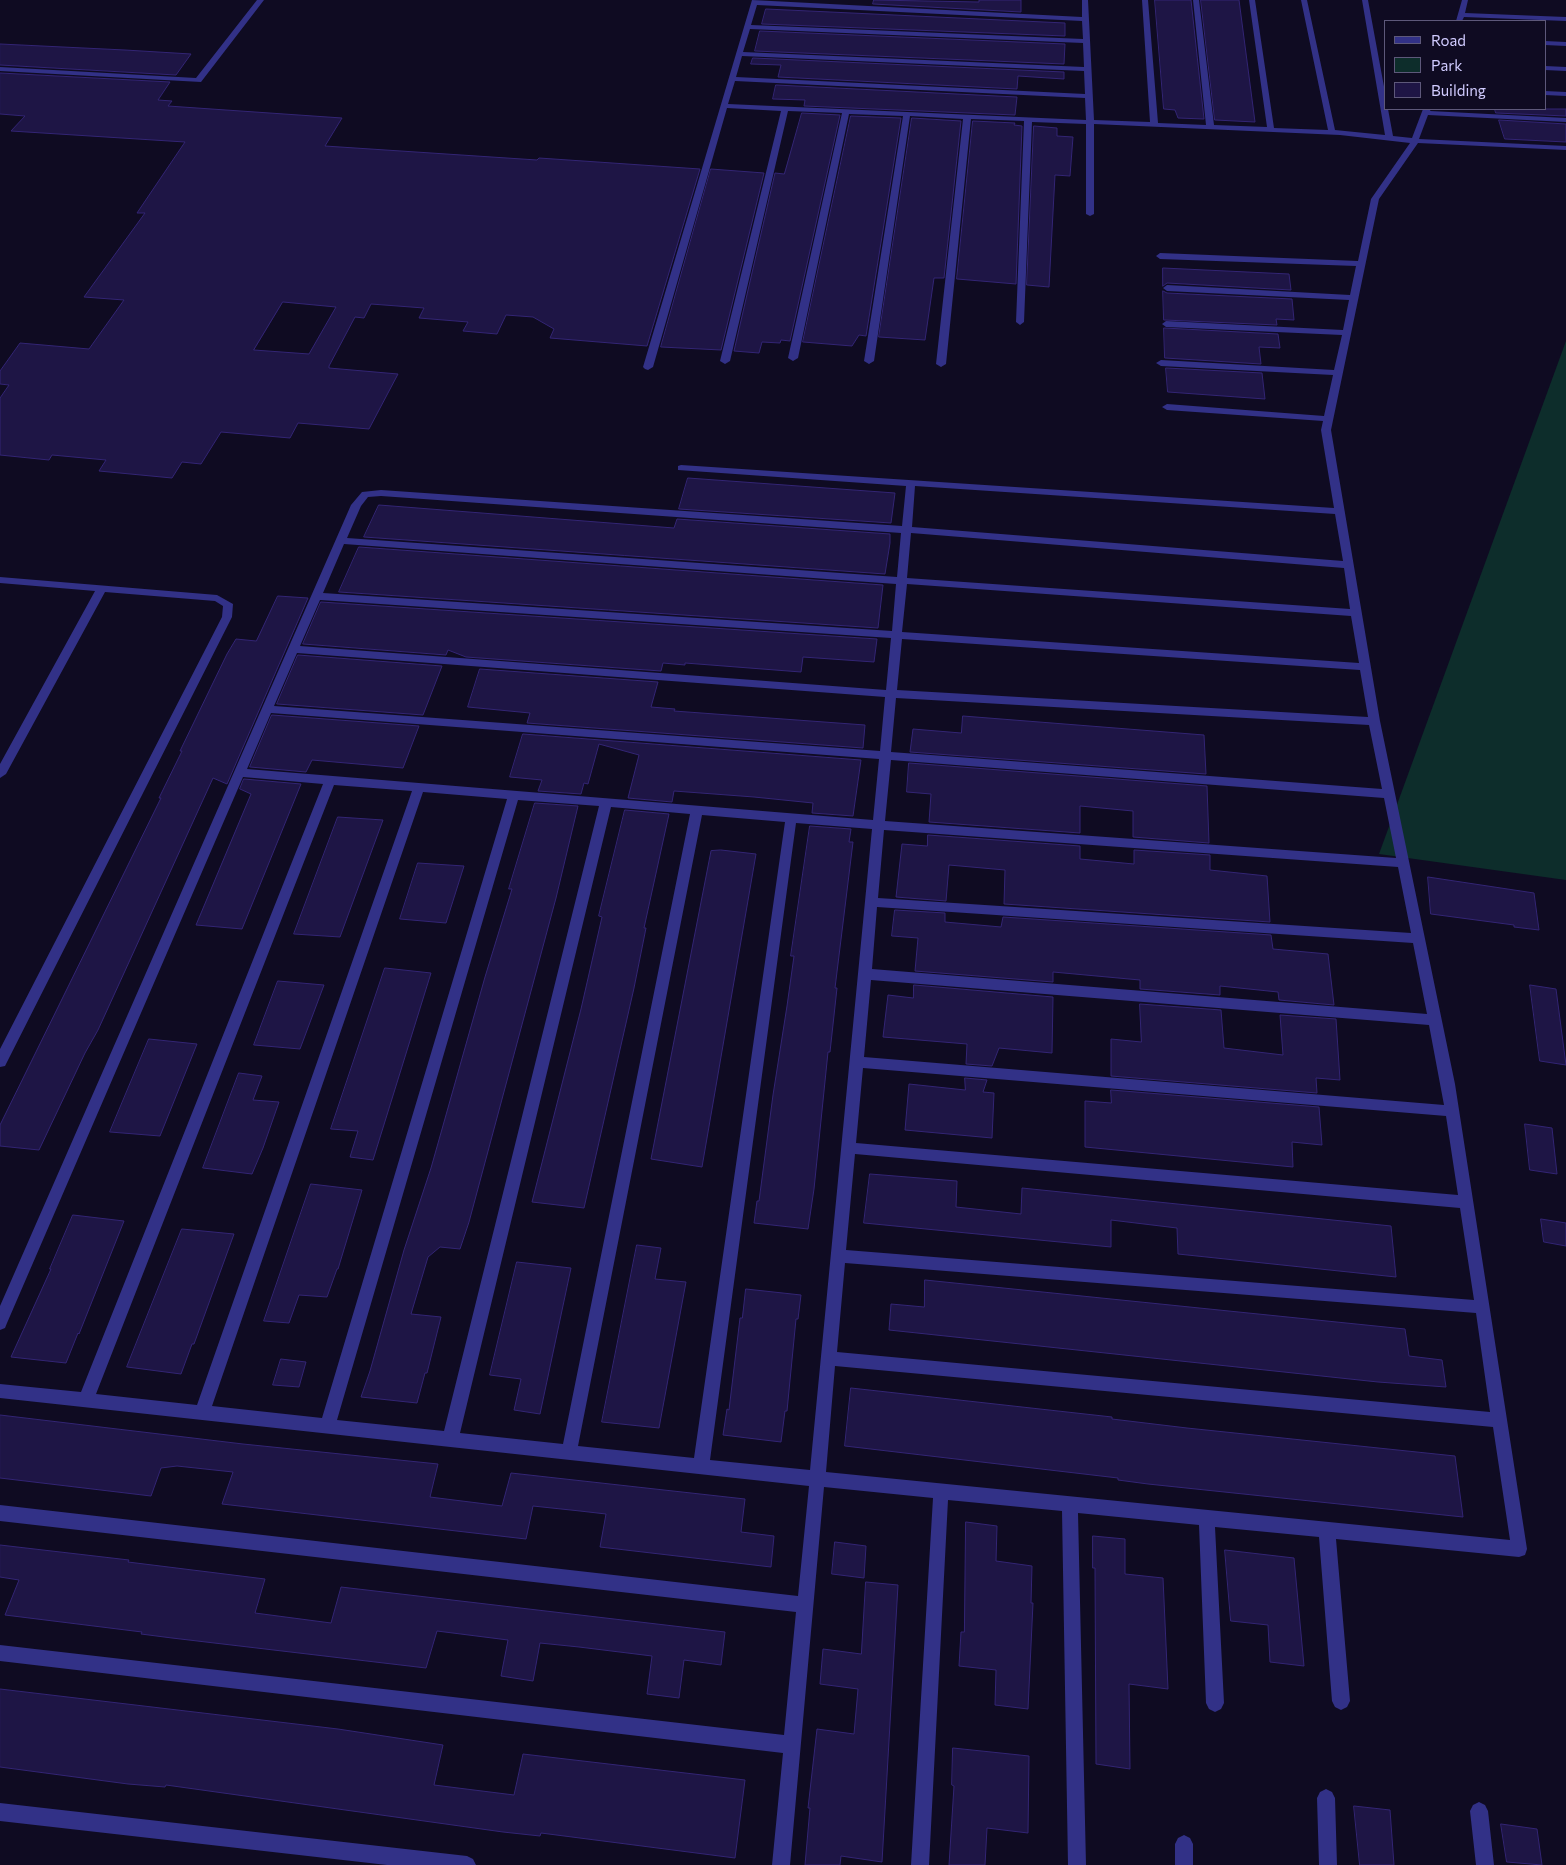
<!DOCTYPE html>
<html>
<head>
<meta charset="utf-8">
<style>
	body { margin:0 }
	#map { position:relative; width:1566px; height:1865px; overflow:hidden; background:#0f0b22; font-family:Commissioner,sans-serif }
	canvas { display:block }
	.legend { position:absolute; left:1384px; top:20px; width:162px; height:90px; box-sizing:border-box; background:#0f0b22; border:1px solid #5d587a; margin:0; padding:6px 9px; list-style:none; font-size:15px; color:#d1ccff }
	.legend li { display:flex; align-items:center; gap:10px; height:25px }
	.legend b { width:25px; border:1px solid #5d587a }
</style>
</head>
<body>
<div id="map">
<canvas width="1566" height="1865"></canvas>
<ul class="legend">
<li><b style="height:6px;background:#323187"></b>Road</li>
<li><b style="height:14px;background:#0d2d2b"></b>Park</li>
<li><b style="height:14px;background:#1e1545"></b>Building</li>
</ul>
</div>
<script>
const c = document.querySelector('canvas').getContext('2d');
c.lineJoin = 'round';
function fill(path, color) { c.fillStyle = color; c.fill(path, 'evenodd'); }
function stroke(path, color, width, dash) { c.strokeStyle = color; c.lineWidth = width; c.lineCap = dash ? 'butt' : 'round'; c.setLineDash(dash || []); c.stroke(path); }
const green = new Path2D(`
	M1566,341V880L1379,854Z`);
const building = new Path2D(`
	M874,0L979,2V0H1021V12L873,4Z
	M1155,0H1191L1204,119L1178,118L1175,110L1164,109Z
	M1201,0H1239L1255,122L1215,120Z
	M766,9L1065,23V36L762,24Z
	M760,31L1065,44L1064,64L755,51Z
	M0,44L125,50L191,54L176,75L0,65Z
	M753,58L1064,72V79L1018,76L1017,89L778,77L781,65L751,64Z
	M0,73L170,82L158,100L172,101L168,106L342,118L325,146L537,160L539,158L700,169L647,346L550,338L554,329L533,317L506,315L497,334L463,331L468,322L419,318L424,308L371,304L364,318L355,317L329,366V368L398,374L369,429L298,423L290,438L221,432L201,464L182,462L172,478L99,471L106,460L52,455L49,460L0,455V398L9,385L0,384V371L20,343L89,349L124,300L84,297L145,213H137L185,142L11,131L25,116L0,114ZM283,302L336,307L309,354L254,350Z
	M776,85L1017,97L1015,115L804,106L805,100L773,99Z
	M1495,109H1566V116L1496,113Z
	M802,113L840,115L790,341L781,340L780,343L762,342L759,353L734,351L775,173L784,174Z
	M851,116L901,118L866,336L859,335L852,346L803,342Z
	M912,118L961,121L944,278H934L925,340L879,337Z
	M1499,120L1566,124V142L1505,139Z
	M973,121L1015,123L1014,125L1022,126L1016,284L957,279Z
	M1034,126L1057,128V136L1073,137L1070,176L1055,175L1049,287L1027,285Z
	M711,169L764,173L721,350L661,347Z
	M1163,268L1289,274L1291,290L1167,283L1163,286Z
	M1163,291L1167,293L1292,299L1294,320L1276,319L1277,325L1164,320Z
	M1164,328L1278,334L1280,348L1259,347L1261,364L1165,358Z
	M1166,368L1262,373L1265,399L1168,392Z
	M688,478L895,493L891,523L679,509Z
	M379,505L674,528L677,519L890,534V543L885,574L364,537Z
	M359,547L883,585L878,628L339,592Z
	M278,596L308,598L227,784L213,778L98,1030L85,1053L39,1150L0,1146V1125L161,798H159L182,751H180L227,654L236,639L256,641Z
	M321,602L877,639L874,662L803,657L801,672L685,663V665L663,663L661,671L466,657L448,650L446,655L303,644Z
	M298,655L442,666L423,715L277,704Z
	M480,669L658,682L651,707L675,709L674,711L865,725L863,748L527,723L530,713L468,707Z
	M272,715L419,726L403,768L312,760L306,772L250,767Z
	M963,716L1204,735L1206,774L910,752L913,729L961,733Z
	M523,734L861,760L853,816L812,813L813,803L754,797L674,791L672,802L628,798L639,755L599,744L588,784L584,783L581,794L538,791L542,780L510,777Z
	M909,763L1207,786L1209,843L1133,837V811L1080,806V833L929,822L931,794L907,792Z
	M244,779L301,784L242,929L196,925L251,794L240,789Z
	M535,803L578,806L556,898L469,1222L460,1249L440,1247L428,1257L411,1314L441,1317L427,1373H425L417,1403L361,1397L370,1371L404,1250L431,1168L485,977L512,889H509Z
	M625,810L669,814L644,928H646L634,988L584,1208L532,1202L581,1009L602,917L599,916Z
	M338,817L383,820L340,937L294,934Z
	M810,826L851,829L849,842H853L835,988H837L830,1052H828L814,1189L808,1229L754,1223L757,1201H759L773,1095L787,1006L794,956H791Z
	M928,835L1080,846V859L1134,864V850L1210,855V870L1267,876L1270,922L1004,904L1005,870L949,865L946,901L896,897L902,844L927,846Z
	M721,850L756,854L702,1167L651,1159L711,851Z
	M418,863L464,866L446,923L400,919Z
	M1428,877L1534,893L1539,930L1514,927V925L1431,914Z
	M895,910L945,913V922L1001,927L1003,917L1271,935L1273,949L1328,954L1334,1005L1279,1000L1278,992L1220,986V995L1140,989V980L1053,972V982L915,971L918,938L892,936Z
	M385,968L431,973L373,1160L350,1157L358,1131L331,1129Z
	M278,981L324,985L300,1049L254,1045Z
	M914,985L1053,997L1052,1053L999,1048L992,1066L966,1064L967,1044L883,1037L888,995L913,998Z
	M1530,985L1556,989L1566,1065L1540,1061Z
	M1140,1004L1221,1010L1224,1048L1283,1055L1280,1015L1336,1019L1340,1080L1316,1078L1317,1093L1111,1076V1039L1141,1042Z
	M149,1039L197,1044L160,1136L110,1132Z
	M239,1073L262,1076L253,1100L279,1102L263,1148L252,1174L203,1168Z
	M965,1078L987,1080L983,1092L994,1093L992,1138L905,1130L909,1084L965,1090Z
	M1111,1090L1319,1107L1322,1145L1292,1142L1293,1167L1085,1147V1101L1111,1103Z
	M1525,1124L1552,1128L1557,1174L1530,1170Z
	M870,1174L957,1181L956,1207L1021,1214L1022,1188L1391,1226L1396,1277L1178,1254L1177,1228L1111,1220V1247L864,1223Z
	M311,1184L362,1190L338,1269H337L327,1297L299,1295L289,1323L264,1321Z
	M73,1215L124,1221L79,1334L78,1333L66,1363L11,1357L51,1269H50Z
	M1541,1219L1566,1223V1246L1544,1242Z
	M182,1229L234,1234L194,1344H192L181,1374L127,1367Z
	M637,1245L661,1248L655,1279L686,1282L659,1428L602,1422Z
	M517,1262L571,1268L540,1414L514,1410L521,1379L490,1375Z
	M925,1280L1405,1329L1409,1356L1442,1360L1446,1387L1378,1382L889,1330L891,1304L924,1307Z
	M746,1289L801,1295L798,1319H796L787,1411H785L781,1442L723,1435L727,1409L729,1410L740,1318H742Z
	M281,1359L306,1362L299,1387L273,1385Z
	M851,1388L1112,1417V1419L1187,1428L1455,1456L1463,1517L1148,1484L1118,1480V1478L845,1446Z
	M0,1415L243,1444L438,1464L430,1497L502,1506L511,1473L745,1499L741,1532L774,1536L771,1567L600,1547L606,1514L580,1511L533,1506L526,1539L222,1504L233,1472L177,1466L161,1468L151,1496L0,1478Z
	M966,1522L997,1526L996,1561L1032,1566L1031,1603H1033L1028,1709L995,1705L996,1670L959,1666L961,1632H964Z
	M1093,1536L1125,1539V1574L1163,1578L1168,1689L1129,1684L1130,1769L1096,1764L1095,1568H1093Z
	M835,1542L866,1546L864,1578L832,1574Z
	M0,1545L129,1560L128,1562L265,1579L255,1613L331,1623L341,1587L725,1632L721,1665L684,1660L679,1698L647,1694L652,1656L579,1647L540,1643L533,1681L501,1676L508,1640L437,1631L426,1668L172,1638L141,1634L142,1632L5,1615L19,1580L0,1577Z
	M1225,1550L1294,1558L1304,1666L1270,1662L1268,1625L1231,1621Z
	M866,1582L898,1585L882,1862L841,1856L840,1865H805L810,1808H808L817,1729L854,1734L858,1689L820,1684L823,1649L861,1654Z
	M0,1689L338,1729L443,1745L434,1785L514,1795L523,1754L745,1780L735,1858L541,1833L540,1836L503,1832L166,1785L165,1787L128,1784L0,1767Z
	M953,1748L1029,1756L1028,1833L987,1828L985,1865H949L954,1786L952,1785Z
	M1354,1806L1390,1810L1394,1865H1360Z
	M1501,1824L1537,1829L1542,1865L1507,1862Z`);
const minor = new Path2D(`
	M257,0H264L201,82L0,71V67L196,78Z
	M752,0L1082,17V0H1088L1094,120L1150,122L1142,0H1148L1158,123L1206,125L1193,0H1199L1214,125L1267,127L1249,0H1255L1274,128L1328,130L1301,0H1307L1335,130L1385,135L1362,0H1368L1385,92V109H1388L1393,136L1412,138L1423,109H1431L1430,111L1566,118V122L1428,115L1419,139L1566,146V150L1418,143L1379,199L1331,430L1380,721L1455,1084L1527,1549L1525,1555L1519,1557L1336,1539L1350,1701L1347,1707L1341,1710L1335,1707L1332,1701L1319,1537L1215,1527L1224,1703L1221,1709L1215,1712L1209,1709L1206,1703L1199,1525L1078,1513L1086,1865H1068L1062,1511L948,1500L929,1865H911L933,1498L824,1487L790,1865H772L783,1753L0,1661V1645L784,1735L796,1612L0,1521V1505L798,1596L809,1486L0,1398V1384L81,1392L323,784L243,777L7,1323L5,1328L0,1330V1306L351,505L362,492L381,490L902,526L906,486L678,470V466L681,465L1334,508L1321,430L1323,421L1167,410L1162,407L1167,404L1324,416L1333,375L1161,366L1156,363L1161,360L1334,370L1342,335L1166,327L1162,324L1166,321L1343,330L1349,300L1167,291L1163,288L1167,285L1350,295L1356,266L1160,259L1156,256L1160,253L1358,261L1371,199L1410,143L1340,135L1094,124V214L1090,216L1086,214V124L1032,122L1024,322L1020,325L1016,322L1024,121L971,119L946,364L941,367L936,364L963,119L910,116L874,361L869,364L864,361L903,116L849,114L798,358L793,361L788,358L842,113L788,111L730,361L725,364L720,361L781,111L727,108L653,367L648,370L645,369L643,367ZM757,5L1082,21L1083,39L751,25ZM750,29L1083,43L1084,67L743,52ZM742,56L1084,71L1085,94L736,77ZM735,81L1085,98L1086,120L728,104ZM915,486L1335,514L1343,561L912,527ZM381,496L901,533L897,577L347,538L361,506L368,497ZM911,533L1344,568L1350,609L907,578ZM344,544L896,584L892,631L323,593ZM907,584L1351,616L1359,663L902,632ZM320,600L891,638L886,690L300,646ZM902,639L1360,670L1368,717L897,690ZM297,653L885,697L880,751L274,706ZM896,698L1369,725L1382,789L891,752ZM271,713L879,759L873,820L247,769ZM891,760L1384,798L1396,858L885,821ZM334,785L412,791L197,1405L96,1394ZM423,792L507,799L322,1418L212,1406ZM518,800L599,806L444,1431L337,1420ZM611,807L690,814L563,1444L460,1433ZM702,815L785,822L694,1458L578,1446ZM796,823L872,829L810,1470L710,1460ZM884,830L1398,867L1411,933L878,898ZM877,907L1413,943L1427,1014L872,969ZM871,980L1429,1025L1444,1105L864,1057ZM863,1068L1446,1116L1458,1195L856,1143ZM855,1154L1460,1208L1474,1300L846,1250ZM845,1263L1476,1313L1490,1412L837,1352ZM835,1366L1493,1427L1510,1540L826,1472Z
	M1462,0H1468L1465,13L1566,17V21L1464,17L1462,21H1456Z
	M1545,41L1566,42V46L1545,45Z
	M1545,66L1566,67V71L1545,70Z
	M1545,91L1566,92V96L1545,95Z
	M0,577L217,595L233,604L232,617L5,1066L0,1067V1049L222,617L223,606L215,601L105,592L6,774L0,778V764L95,591L0,583Z
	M1326,1789L1332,1792L1335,1798L1337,1865H1319L1317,1798L1320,1792Z
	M1479,1802L1485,1805L1488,1811L1494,1865H1476L1470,1811L1473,1805Z
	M0,1803L467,1856L473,1859L476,1865H387L0,1821Z
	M1184,1835L1190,1838L1193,1844V1865H1175V1844L1178,1838Z`);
fill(green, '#0d2d2b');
fill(building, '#1e1545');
stroke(building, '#332574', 1);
fill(minor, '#323187');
</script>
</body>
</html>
